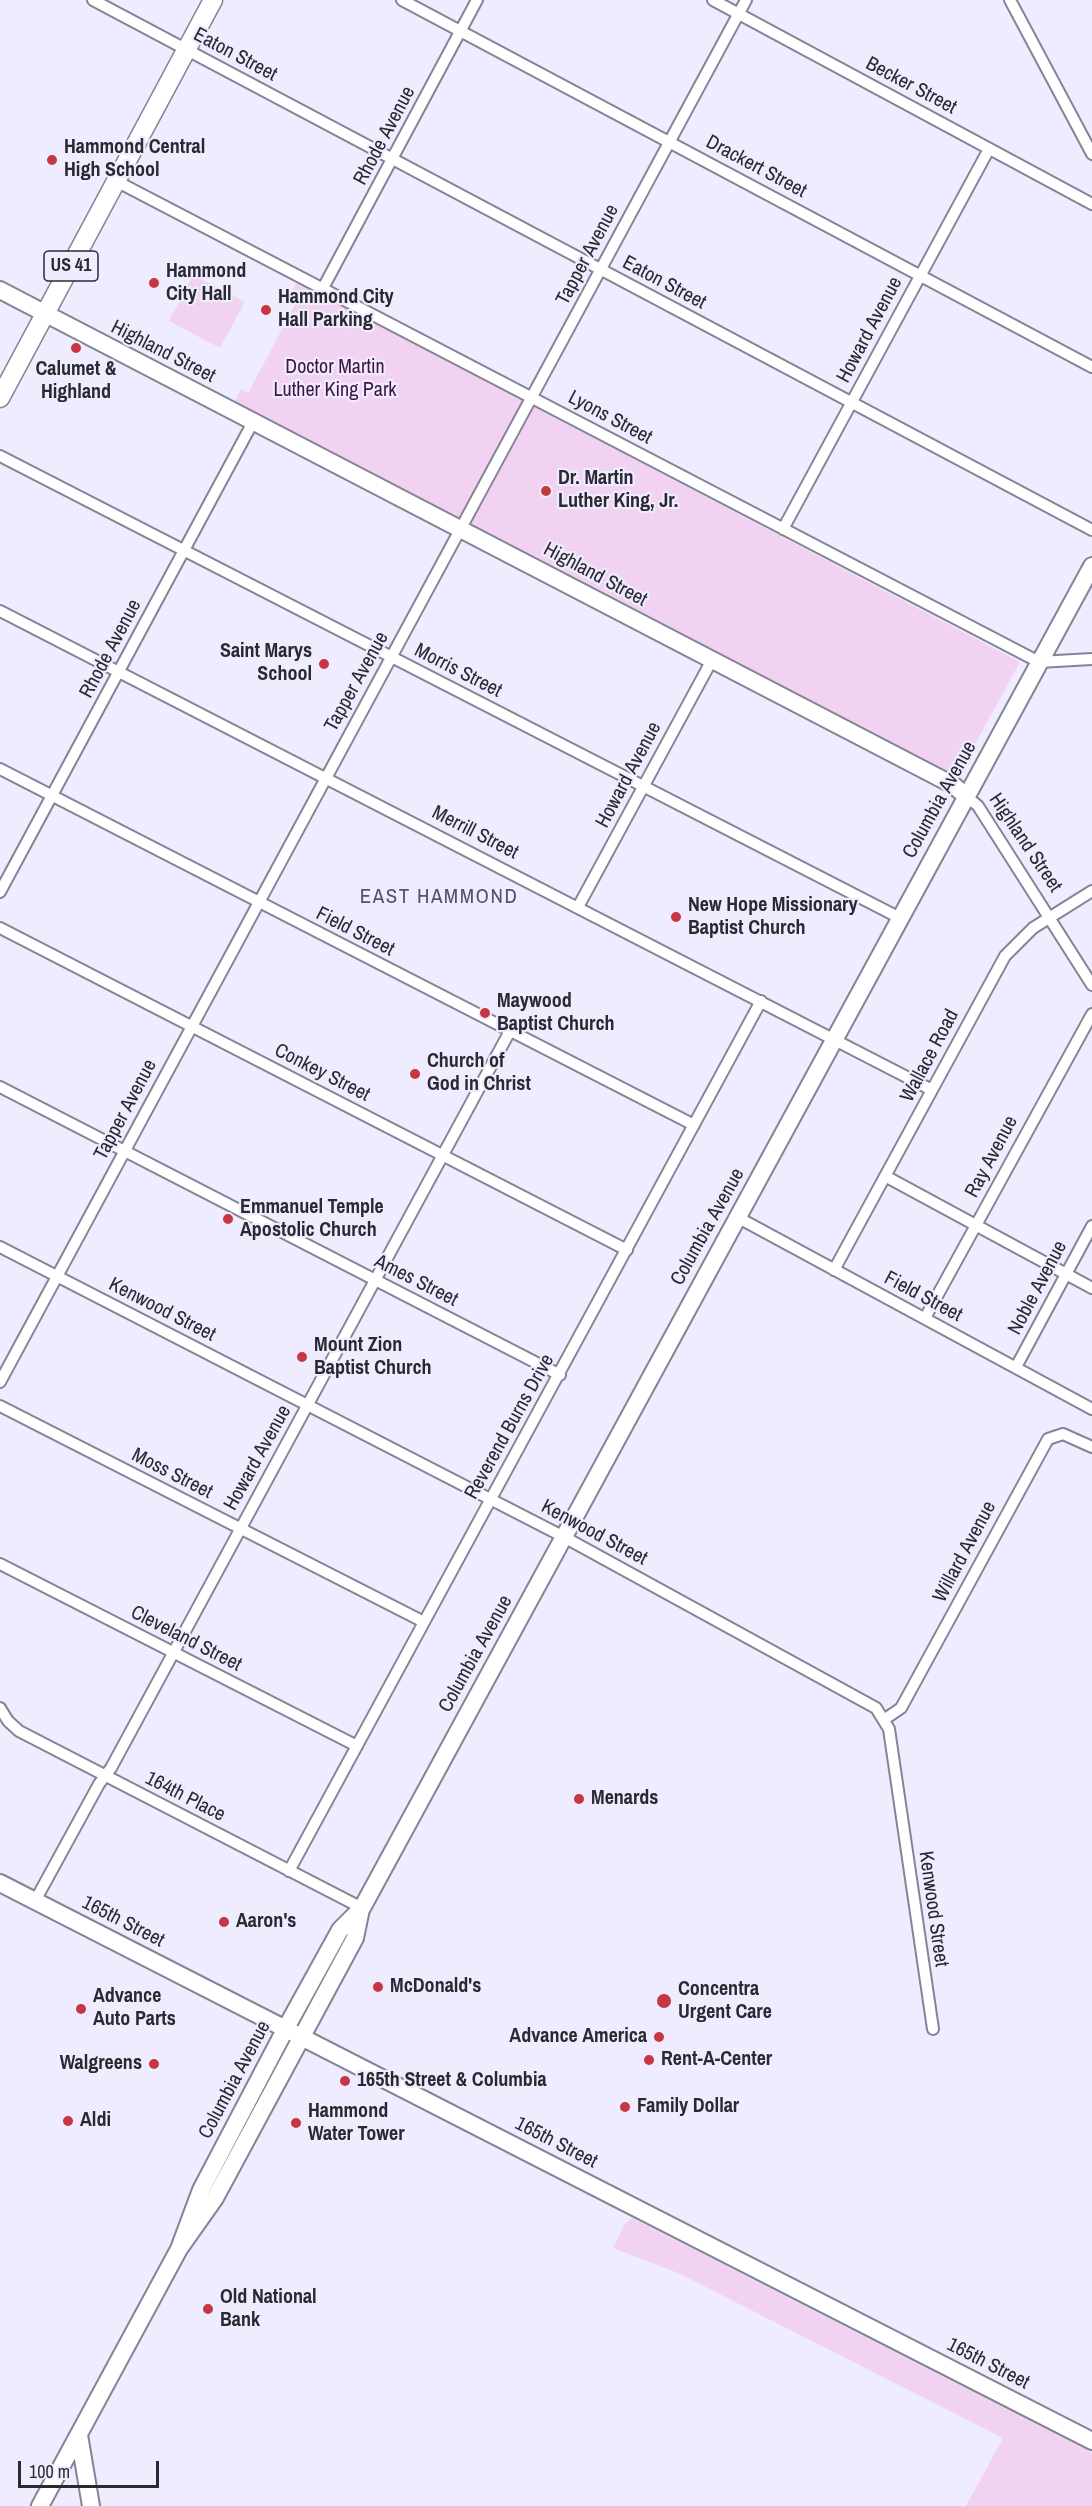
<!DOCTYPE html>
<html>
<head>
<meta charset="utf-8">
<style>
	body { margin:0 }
	#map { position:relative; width:1092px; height:2506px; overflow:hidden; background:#eeecfe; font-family:"Archivo Narrow",sans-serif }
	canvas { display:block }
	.scale { position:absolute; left:18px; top:2461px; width:141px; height:27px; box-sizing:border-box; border:3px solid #2a2931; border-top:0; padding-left:8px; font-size:18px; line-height:21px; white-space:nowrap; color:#2a2931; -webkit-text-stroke:4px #eeecfe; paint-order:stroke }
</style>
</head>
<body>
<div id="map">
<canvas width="1092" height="2506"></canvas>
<div class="scale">100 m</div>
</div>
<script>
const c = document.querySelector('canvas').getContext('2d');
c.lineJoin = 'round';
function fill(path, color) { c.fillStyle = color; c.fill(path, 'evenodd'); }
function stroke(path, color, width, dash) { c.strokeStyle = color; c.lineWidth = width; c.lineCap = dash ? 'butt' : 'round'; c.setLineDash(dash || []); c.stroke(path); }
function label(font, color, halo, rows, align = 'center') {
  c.font = font + ' "Archivo Narrow",sans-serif'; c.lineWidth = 4.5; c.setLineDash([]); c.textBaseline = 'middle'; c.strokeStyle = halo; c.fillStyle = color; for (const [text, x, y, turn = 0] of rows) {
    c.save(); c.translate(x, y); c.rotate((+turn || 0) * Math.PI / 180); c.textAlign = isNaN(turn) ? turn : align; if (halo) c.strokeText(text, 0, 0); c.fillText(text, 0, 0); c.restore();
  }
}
const green = new Path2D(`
	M193,275L245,302L220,348L169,321Z
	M297,282L1020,662L957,777L233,404L241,389L248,393L297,301L289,296Z
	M632,2218L1092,2453V2506H966L1003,2438L678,2273L613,2248L624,2225Z`);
const street = new Path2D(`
	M93,0L1092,530
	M402,0L1092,367
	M713,0L1092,204
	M1010,0L1092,154
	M116,181L1039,662L1092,659
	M323,288L477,0
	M0,456L900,918
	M783,529L989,149
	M0,611L932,1090
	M0,769L694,1125
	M966,796L978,806L1092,985
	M0,892L253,422
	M578,907L712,660
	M0,928L627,1250
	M0,1087L560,1375
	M885,1176L1092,1288
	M737,1217L1092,1409
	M0,1247L564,1537L876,1708L889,1729L933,2029
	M834,1270L1005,956L1033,928L1092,891
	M925,1318L1092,1014
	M1016,1367L1092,1226
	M0,1382L746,0
	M0,1406L424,1622
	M0,1564L357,1746
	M0,1708L8,1721L19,1731L362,1908
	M885,1719L901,1708L1048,1439L1063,1434L1092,1447
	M289,1871L761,1001
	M35,1901L99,1784L111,1768L510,1031`);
const secondary = new Path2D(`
	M0,290L953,785L966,796
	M0,1883L1092,2441
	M179,2249L201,2190L286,2028L340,1930L362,1908L1092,566
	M79,2435L91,2506
	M40,2506L179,2249L215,2198L355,1938L361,1909`);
const primary = new Path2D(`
	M0,398L213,0`);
const markers = [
	[52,160,6,"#c63643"],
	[154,283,6,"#c63643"],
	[266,310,6,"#c63643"],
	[76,348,6,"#c63643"],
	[546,491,6,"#c63643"],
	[324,664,6,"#c63643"],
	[676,917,6,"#c63643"],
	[485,1013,6,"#c63643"],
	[415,1074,6,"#c63643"],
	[228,1219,6,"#c63643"],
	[302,1357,6,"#c63643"],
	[579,1799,6,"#c63643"],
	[224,1922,6,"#c63643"],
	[378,1987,6,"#c63643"],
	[664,2001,8,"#c63643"],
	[81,2009,6,"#c63643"],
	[659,2037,6,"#c63643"],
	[649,2060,6,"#c63643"],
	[154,2064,6,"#c63643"],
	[345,2081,6,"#c63643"],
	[625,2107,6,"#c63643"],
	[68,2121,6,"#c63643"],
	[296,2123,6,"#c63643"],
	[208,2309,6,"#c63643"]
];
const shields = [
	[71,266,54]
];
const shieldNames = [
	["US 41",71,266]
];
const streetNames = [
	["Eaton Street",235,55,28],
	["Becker Street",911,86,28],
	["Rhode Avenue",385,136,-62],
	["Drackert Street",756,167,28],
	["Tapper Avenue",588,255,-62],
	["Eaton Street",664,283,28],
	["Howard Avenue",870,330,-62],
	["Highland Street",163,352,27],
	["Lyons Street",610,418,28],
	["Highland Street",595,575,28],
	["Rhode Avenue",111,649,-62],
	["Morris Street",458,671,27],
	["Tapper Avenue",357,682,-61],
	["Howard Avenue",629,775,-62],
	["Columbia Avenue",940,800,-61],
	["Merrill Street",475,833,27],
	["Highland Street",1025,843,56],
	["Field Street",355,932,27],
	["Wallace Road",930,1056,-62],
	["Conkey Street",322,1073,27],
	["Tapper Avenue",126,1110,-62],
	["Ray Avenue",992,1157,-62],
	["Columbia Avenue",708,1227,-61],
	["Ames Street",416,1281,27],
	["Noble Avenue",1038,1288,-62],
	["Field Street",923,1297,28],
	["Kenwood Street",162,1310,27],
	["Reverend Burns Drive",510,1427,-61],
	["Howard Avenue",258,1458,-61],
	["Moss Street",172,1474,27],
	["Kenwood Street",594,1533,28],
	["Willard Avenue",965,1552,-62],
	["Cleveland Street",186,1639,27],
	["Columbia Avenue",476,1654,-61],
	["164th Place",185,1797,27],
	["Kenwood Street",933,1909,82],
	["165th Street",123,1922,27],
	["Columbia Avenue",235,2080,-62],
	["165th Street",556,2143,27],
	["165th Street",988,2364,27]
];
const poiNames = [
	["Hammond Central",64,148],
	["High School",64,171],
	["Hammond",166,272],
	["City Hall",166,295],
	["Hammond City",278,298],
	["Hall Parking",278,321],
	["Calumet &",76,370,"center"],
	["Highland",76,393,"center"],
	["Dr. Martin",558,479],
	["Luther King, Jr.",558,502],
	["Saint Marys",312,652,"right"],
	["School",312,675,"right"],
	["New Hope Missionary",688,906],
	["Baptist Church",688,929],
	["Maywood",497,1002],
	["Baptist Church",497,1025],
	["Church of",427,1062],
	["God in Christ",427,1085],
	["Emmanuel Temple",240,1208],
	["Apostolic Church",240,1231],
	["Mount Zion",314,1346],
	["Baptist Church",314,1369],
	["Menards",591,1799],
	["Aaron's",236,1922],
	["McDonald's",390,1987],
	["Concentra",678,1990],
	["Urgent Care",678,2013],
	["Advance",93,1997],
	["Auto Parts",93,2020],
	["Advance America",647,2037,"right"],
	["Rent-A-Center",661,2060],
	["Walgreens",142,2064,"right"],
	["165th Street & Columbia",357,2081],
	["Family Dollar",637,2107],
	["Hammond",308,2112],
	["Water Tower",308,2135],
	["Aldi",80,2121],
	["Old National",220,2298],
	["Bank",220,2321]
];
const parkNames = [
	["Doctor Martin",335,368],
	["Luther King Park",335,391]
];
const neighbourhoodNames = [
	["EAST HAMMOND",439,897]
];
fill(green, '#f1d2f0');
stroke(street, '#858397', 14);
stroke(secondary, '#858397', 20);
stroke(primary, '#858397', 21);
stroke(street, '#fff', 10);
stroke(secondary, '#fff', 16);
stroke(primary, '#fff', 18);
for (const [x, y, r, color] of markers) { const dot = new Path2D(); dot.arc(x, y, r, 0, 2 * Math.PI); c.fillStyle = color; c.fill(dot); stroke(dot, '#eeecfe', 2); }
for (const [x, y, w] of shields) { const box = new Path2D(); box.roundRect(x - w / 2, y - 15, w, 30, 4.5); c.fillStyle = '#eeecfe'; c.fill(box); stroke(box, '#2a2931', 1.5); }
label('bold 18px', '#2a2931', null, shieldNames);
label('20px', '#2a2931', '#eeecfe', streetNames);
label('bold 20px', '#2a2931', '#eeecfe', poiNames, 'left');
label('20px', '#411342', '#eeecfe', parkNames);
c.letterSpacing = '1.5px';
label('21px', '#555365', '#eeecfe', neighbourhoodNames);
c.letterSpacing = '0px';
</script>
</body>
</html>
